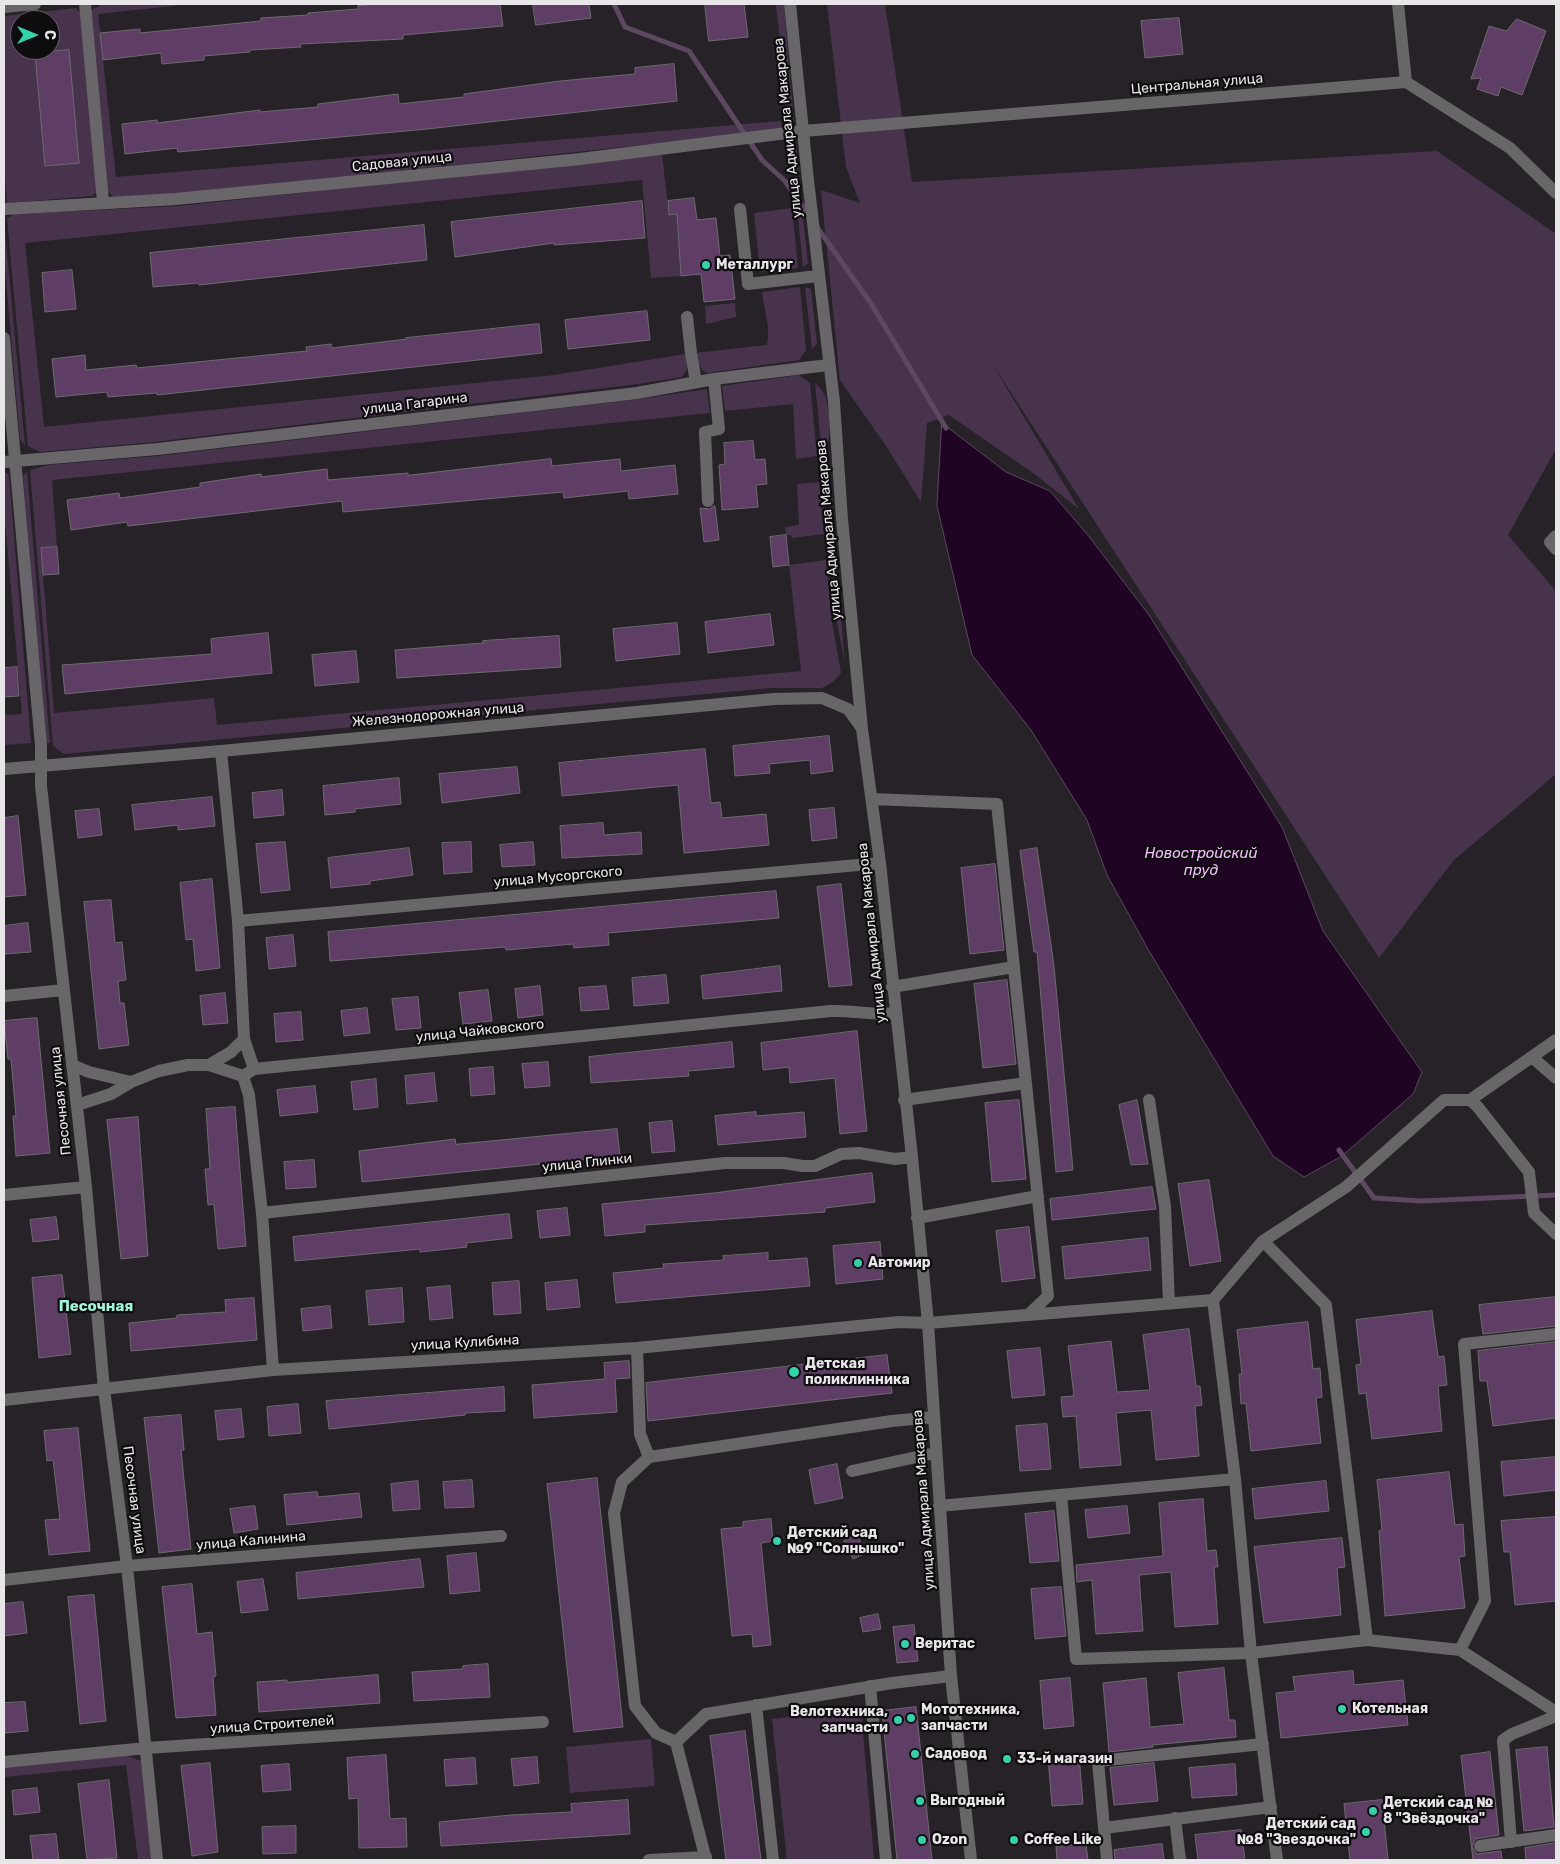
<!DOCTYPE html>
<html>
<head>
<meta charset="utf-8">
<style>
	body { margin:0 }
	#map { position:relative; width:1560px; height:1864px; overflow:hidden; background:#272228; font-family:Rubik,sans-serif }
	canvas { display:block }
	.frame { position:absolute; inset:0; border:5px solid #e9e6ea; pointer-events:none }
	.north { position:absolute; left:10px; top:10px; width:50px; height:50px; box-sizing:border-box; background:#0f0c0f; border:1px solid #666367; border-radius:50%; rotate:90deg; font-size:14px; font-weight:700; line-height:20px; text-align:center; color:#e9e6ea }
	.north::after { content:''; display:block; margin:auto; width:18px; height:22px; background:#2dd5ab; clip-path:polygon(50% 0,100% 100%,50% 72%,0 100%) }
</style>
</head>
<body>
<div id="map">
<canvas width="1560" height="1864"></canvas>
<div class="frame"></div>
<div class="north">С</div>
</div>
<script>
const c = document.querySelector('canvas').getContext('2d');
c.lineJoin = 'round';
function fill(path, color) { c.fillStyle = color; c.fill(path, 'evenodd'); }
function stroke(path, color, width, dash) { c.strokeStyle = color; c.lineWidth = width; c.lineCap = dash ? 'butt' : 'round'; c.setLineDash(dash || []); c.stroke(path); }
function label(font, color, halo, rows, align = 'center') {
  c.font = font + ' Rubik,sans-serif'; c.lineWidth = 4.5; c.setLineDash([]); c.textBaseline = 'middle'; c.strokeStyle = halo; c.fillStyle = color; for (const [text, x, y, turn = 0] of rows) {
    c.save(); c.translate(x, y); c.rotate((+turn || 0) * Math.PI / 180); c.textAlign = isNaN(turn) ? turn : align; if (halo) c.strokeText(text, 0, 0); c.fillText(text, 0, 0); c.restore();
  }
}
const green = new Path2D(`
	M103,4H192L98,14L116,177L781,121L782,130L173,195L114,197L107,191L91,10Z
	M776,4H784L794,124L789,128Z
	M827,4H885L912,182L1437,151L1556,234V449L1508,535L1556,591V774L1453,861L1379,958L991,362L1079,509L1033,473L949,415L927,423L921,502L886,446L840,380L821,190L860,203L846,167Z
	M76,8L80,13L97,192L92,196L7,203L4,163V16ZM20,20H50V50H20Z
	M791,142L796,143L801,194L796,198Z
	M662,154L669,215L677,214L681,276L651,278L642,180L25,243L44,427L554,375L686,354L687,369L682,377L638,384L154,442L40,452L28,446L7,218L15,214L179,206Z
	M792,208L798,268L760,272L754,213Z
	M797,208L802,210L808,263L803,267Z
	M4,220L25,446L20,439L4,258Z
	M800,287L806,350L799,360L707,373L702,370L694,353L767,345C771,328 764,310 762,292Z
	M805,287L811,289L817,344L812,349Z
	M735,303L736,317L706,324L705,306Z
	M799,375L810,383L817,456L796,459L793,404L725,411L722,386Z
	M815,383C819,387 825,393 826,399C830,414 833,443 822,454Z
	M707,389L710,413L52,480L57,547L41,549L54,713L214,698L217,725L801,671L789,565L826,560L832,622L841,673L833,682L822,688H770L64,754L53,746L30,470L48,465L158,456L640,399Z
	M4,471L9,475L31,743L4,745V715L22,714L4,510Z
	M27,472L50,743H46L23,476Z
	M819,482L824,534L792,538L791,535H786L785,527L799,525L797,484Z
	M831,560L836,563L845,664L837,622Z
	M861,1709L874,1860H787L772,1719Z
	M651,1739L655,1786L570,1793L566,1747Z
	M125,1755L141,1761L151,1860H138L126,1765L4,1777V1766Z`);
const water = new Path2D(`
	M942,423L1006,472L1050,491L1087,534L1149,615L1282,827L1323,931L1422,1072L1413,1094L1342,1156L1304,1177L1273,1156L1149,951L1107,875L1087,820L1031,730L972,655L937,506Z`);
const stream = new Path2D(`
	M614,4L625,27L689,51L762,160L785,181L808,214
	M817,227L872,305L946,428
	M1339,1150L1374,1198L1421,1201L1556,1195`);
const building = new Path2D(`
	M384,4H500L503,26L403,35V39L300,44L301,47L250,50V52L204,56V60L162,64L161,53L103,60L100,33L140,29V33L211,26L261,21V18L308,15V13L358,9V6Z
	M533,4H589L591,18L536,25Z
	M705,4H744L748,37L709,41Z
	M1179,18L1183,54L1145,58L1141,21Z
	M1517,19L1546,31L1522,95L1501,87L1498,96L1477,89L1481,78L1471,79L1489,26L1506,31Z
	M69,50L79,163L45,166L35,53Z
	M674,64L677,101L427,129L178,152L177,148L125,154L122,124L157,120V123L260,110V112L318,107V104L398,94L399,104L464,97V94L560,81L635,74V68Z
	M694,198L697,220L716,218L720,256L730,255L735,299L704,302L701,274L681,276L677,214L669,215L668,201Z
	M642,201L645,238L554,245V243L455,257L451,222Z
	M424,225L427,260L199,285L198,283L153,287L150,253Z
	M72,270L76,309L45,312L42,273Z
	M647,311L650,340L568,349L565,320Z
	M539,324L542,353L157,395V393L108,397L107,392L56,397L52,359L85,355L86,370L136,365L137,368L307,351L306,347L331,344L332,348L407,339L406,338Z
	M753,441L755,460L765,459L767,484L756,485L758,507L722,510L719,465L725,464L724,443Z
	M551,459L552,466L620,459L621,471L675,465L678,494L629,499L628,491L564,498L563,492L343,512L342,501L128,526L127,522L71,530L67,500L119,493L120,498L200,487V483L261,474V477L327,469L328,480L408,473V475Z
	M715,506L719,540L704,542L700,508L709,509Z
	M786,535L789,565L773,567L770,537Z
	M57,547L59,574L43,575L41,548Z
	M770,614L774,645L708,653L705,622Z
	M677,623L680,654L616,661L613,629Z
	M268,633L272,673L65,694L62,665L212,654L211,639Z
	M559,636L561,667L397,678L395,650L483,643V641Z
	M356,651L359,682L315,686L312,655Z
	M17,667L19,696L4,697V668Z
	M829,736L833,771L811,774L810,760L769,764L770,773L735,776L733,746Z
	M705,749L711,803L720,802L722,818L766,814L769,845L684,853L678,785L562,796L559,763Z
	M517,767L520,793L442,803L439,774Z
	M399,778L401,804L355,809V812L325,815L323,786Z
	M282,790L284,815L254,818L252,793Z
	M212,797L215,826L178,830V825L135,830L132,805Z
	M834,808L837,838L812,841L809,810Z
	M99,809L102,835L78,838L75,811Z
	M18,816L26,895L4,897V818Z
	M603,823L604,835L641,832L642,854L562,858L560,826Z
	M285,842L290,890L261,893L256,844Z
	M471,842L472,872L444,874L442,843Z
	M533,842L535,865L502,867L500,845Z
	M409,848L413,875L370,881V884L331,888L328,858Z
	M1037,848L1054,966L1073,1170L1056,1172L1037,952H1034L1020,851Z
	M995,864L1004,950L970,954L961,868Z
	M212,879L220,968L196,971L193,939L186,940L180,883Z
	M841,884L852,985L829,987L817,887Z
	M776,891L779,918L608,933L609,945L574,948L573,944L506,950L505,947L330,961L328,932Z
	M111,900L115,943L122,942L126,980L118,981L120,1003H124L129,1045L99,1049L84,902Z
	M28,923L31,952L4,954V926Z
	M293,935L296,966L269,969L266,938Z
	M780,966L782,991L703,999L701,976Z
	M666,975L669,1003L634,1006L632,978Z
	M1007,980L1016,1064L983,1068L974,984Z
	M540,986L543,1015L518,1018L515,989Z
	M606,986L609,1009L581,1011L579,988Z
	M488,990L492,1021L463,1024L459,993Z
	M225,993L228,1023L203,1025L200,996Z
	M418,997L421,1028L396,1030L392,999Z
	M367,1008L370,1033L344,1036L341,1011Z
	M301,1012L303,1040L276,1042L274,1014Z
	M37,1018L50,1153L16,1156L13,1116H16L11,1059H8L4,1021Z
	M857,1031L867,1131L840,1134L835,1078L790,1083L789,1067L763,1070L761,1043Z
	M732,1042L734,1067L688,1071L689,1076L591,1083L589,1057Z
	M548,1062L550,1086L525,1088L522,1064Z
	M493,1067L495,1094L471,1096L469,1069Z
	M434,1073L437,1101L407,1104L405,1076Z
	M376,1079L378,1107L354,1110L351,1082Z
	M315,1086L318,1112L280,1116L277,1090Z
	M1019,1100L1026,1179L992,1182L985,1103Z
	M1137,1100L1148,1164L1131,1165L1119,1105Z
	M235,1107L246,1246L218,1249L214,1204L208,1205L205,1169H210L206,1109Z
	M756,1112V1116L804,1112L806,1137L718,1145L715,1116Z
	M138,1117L148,1256L121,1259L107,1120Z
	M672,1121L675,1151L652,1153L649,1123Z
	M617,1129L620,1156L362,1182L359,1151L455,1139L456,1144Z
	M314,1160L316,1187L286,1189L284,1162Z
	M872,1173L875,1202L825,1208V1212L645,1225V1232L605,1236L602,1204L714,1193Z
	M1209,1180L1221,1261L1190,1266L1178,1184Z
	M1152,1187L1156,1209L1052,1220L1050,1199Z
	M567,1208L570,1235L540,1238L537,1211Z
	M509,1214L512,1238L466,1243L467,1247L420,1252V1249L295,1261L293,1237Z
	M56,1217L59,1239L33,1242L30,1220Z
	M1029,1227L1035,1278L1002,1282L996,1231Z
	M1148,1238L1151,1270L1065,1279L1062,1247Z
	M880,1242L883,1279L836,1284L833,1246Z
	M768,1253V1261L807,1258L810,1286L616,1303L613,1273L664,1268L663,1264L724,1260L723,1256Z
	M62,1275L71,1354L39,1358L32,1278Z
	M577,1280L580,1307L547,1310L545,1283Z
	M519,1281L521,1313L494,1315L492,1283Z
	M450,1286L453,1318L430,1320L427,1288Z
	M402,1288L404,1322L369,1325L366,1291Z
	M1556,1297V1326L1483,1334L1479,1305Z
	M254,1298L257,1340L131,1351L129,1323L177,1318V1315L226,1312L225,1300Z
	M330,1306L332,1328L303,1331L301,1309Z
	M1432,1311L1438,1357L1444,1356L1447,1385L1438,1386L1442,1431L1372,1439L1366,1393L1359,1394L1356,1365L1361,1364L1356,1320Z
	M1308,1322L1313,1369L1320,1368L1322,1397L1316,1398L1321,1443L1251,1451L1246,1403L1241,1404L1239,1374H1242L1237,1330Z
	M1189,1329L1196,1386H1200L1202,1405L1195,1406L1199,1456L1156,1460L1151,1410L1116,1413L1121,1465L1080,1468L1076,1416L1063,1417L1061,1397L1074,1396L1068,1346L1111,1341L1117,1392L1150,1390L1143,1335Z
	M1556,1342V1418L1493,1426L1487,1381H1480L1478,1351Z
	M1040,1348L1045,1395L1012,1398L1007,1351Z
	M887,1355L892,1393L648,1421L646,1383Z
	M629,1361L630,1378L615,1379L617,1412L534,1418L532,1385L605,1379L604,1363Z
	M504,1387L505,1411L465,1413V1415L329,1429L326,1401Z
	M298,1404L301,1433L269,1436L267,1407Z
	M241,1409L244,1437L218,1440L215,1411Z
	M181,1415L184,1450H181L191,1549L159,1553L144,1418Z
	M1047,1424L1051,1469L1020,1471L1016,1426Z
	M78,1428L90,1551L49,1555L45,1520L60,1519L53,1460L47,1461L44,1431Z
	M1556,1457V1490L1504,1496L1501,1462Z
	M837,1464L843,1498L815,1504L809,1470Z
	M1449,1472L1455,1525L1463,1524L1465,1556L1459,1557L1465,1608L1385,1616L1379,1531L1382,1530L1377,1480Z
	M597,1478L623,1727L574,1732L547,1484Z
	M472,1480L474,1507L445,1508L443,1482Z
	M418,1481L420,1509L393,1511L391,1484Z
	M1326,1481L1329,1511L1255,1519L1252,1489Z
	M317,1492L318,1497L359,1493L362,1517L287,1525L284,1495Z
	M1203,1499L1207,1551L1216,1550L1218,1567H1214L1218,1624L1175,1627L1171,1572L1139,1575L1143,1631L1096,1634L1092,1580L1077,1582L1076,1565L1163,1556L1159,1503Z
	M255,1506L258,1529L234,1533L230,1509Z
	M1127,1506L1130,1533L1088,1538L1085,1510Z
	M1054,1511L1059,1561L1030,1563L1025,1514Z
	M1556,1517V1601L1515,1605L1510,1552H1504L1501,1521Z
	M771,1519L773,1541L761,1543L771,1645L753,1647L752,1634L732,1636L721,1529L743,1527V1522Z
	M857,1535L866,1553L853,1559L844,1541Z
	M1342,1538L1345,1567L1337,1568L1341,1615L1264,1623L1254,1547Z
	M476,1553L480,1591L450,1594L447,1556Z
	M420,1559L424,1587L298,1599L296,1573Z
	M263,1579L268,1610L241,1613L237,1582Z
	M192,1584L197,1634L212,1632L216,1676L213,1677L216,1715L176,1718L162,1587Z
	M1061,1587L1066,1636L1035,1639L1031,1589Z
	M94,1595L106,1721L80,1724L68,1597Z
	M23,1602L27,1633L4,1636V1604Z
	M878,1614L881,1629L863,1632L860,1618Z
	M914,1625L918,1661L897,1663L893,1627Z
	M488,1664L490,1697L414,1701L412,1672L463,1669V1666Z
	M1224,1668L1229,1720H1235L1236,1737L1152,1745L1153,1747L1109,1752L1103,1683L1146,1678L1150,1727L1184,1724L1178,1673Z
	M1353,1671L1354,1685L1403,1680L1408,1725L1281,1738L1276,1693L1295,1691L1293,1677Z
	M378,1675L380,1703L259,1712L257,1682L287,1680V1682Z
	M1070,1678L1074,1726L1044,1729L1040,1681Z
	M25,1702L28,1731L5,1733L4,1703Z
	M916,1707L932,1860H897L882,1711Z
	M745,1731L761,1860H726L710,1736Z
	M1547,1747L1554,1827L1524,1831L1516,1750Z
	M1490,1752L1499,1835L1475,1839L1472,1847L1477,1854L1501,1851L1502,1860H1473L1461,1756Z
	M386,1755L390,1819L406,1818L407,1847L359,1848L358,1798L349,1799L347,1758Z
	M1079,1755L1083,1804L1052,1806L1048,1757Z
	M537,1757L539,1783L514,1786L511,1759Z
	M475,1758L477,1784L446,1786L444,1760Z
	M210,1763L218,1852L192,1856L181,1766Z
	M1154,1763L1158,1801L1114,1805L1110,1768Z
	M289,1764L291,1790L263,1792L261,1766Z
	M1235,1764L1237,1795L1192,1798L1189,1768Z
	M109,1780L117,1858L87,1860L78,1784Z
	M37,1788L40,1812L14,1815L12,1791Z
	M628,1800L630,1834L441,1846L439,1822L511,1815L572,1812L571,1804Z
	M1382,1800L1388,1860H1350L1344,1804Z
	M296,1826V1853L263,1854L262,1827Z
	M1241,1830L1245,1860H1198L1195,1835Z
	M56,1834L59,1860H33L30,1836Z
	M1556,1843V1860H1526L1525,1848Z
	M1086,1844L1088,1860H1057L1056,1847Z
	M1162,1844L1164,1860H1115L1114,1850Z`);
const minor = new Path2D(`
	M85,4L103,202
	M790,4L808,180L834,402L842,519L862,729L880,863L912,1157L928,1323L951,1676L971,1860
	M1398,4L1406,82
	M4,7L35,4
	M4,209L176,199L580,159L803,131L1406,82L1510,148L1556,193
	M740,209L748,284L818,276
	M687,317L691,353L696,382
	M4,338L41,745V786L86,1187L104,1389L127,1566L157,1860
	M4,462L158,449L637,393L714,379L828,365
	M708,501L705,432L719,429L714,379
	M1556,536L1550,542L1556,549
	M221,751L238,921L244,1039L254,1069
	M4,769L221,751L774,699L822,698L848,709L861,727
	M872,799L997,804L1048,1296L1028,1315
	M238,921L880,863
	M892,987L1014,967
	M4,996L64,990
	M1533,1058L1556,1078
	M72,1065L89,1072L131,1082
	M209,1065L231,1052L244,1039
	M243,1076L249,1095L262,1213L273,1370
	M904,1100L1026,1083
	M1149,1100L1165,1207L1169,1303
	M1470,1100L1477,1106L1529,1172L1534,1213L1556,1234
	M77,1105L111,1094L131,1082L159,1071L188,1065H209L243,1076L254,1069L831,1011C853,1010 874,1016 895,1013
	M4,1195L86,1187
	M262,1213L725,1163H784L802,1166H815L841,1154L859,1153L895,1159L912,1157
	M917,1218L1038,1196
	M1263,1241L1326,1305L1367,1640
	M1213,1300L1235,1479L1251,1653L1277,1860
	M637,1348L640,1434L649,1457L622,1482L614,1513L635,1706L656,1733L676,1742L706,1860
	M4,1400L273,1370L637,1348L899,1322L928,1323L1213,1300L1263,1241L1346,1187L1444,1100H1470L1556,1040
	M649,1457L892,1421L934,1417
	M852,1471L935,1453
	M1061,1495L1076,1659L1251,1653L1367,1640L1460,1650L1556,1712
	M939,1506L1235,1479
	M4,1580L127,1566L501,1536
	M1460,1650L1485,1601L1464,1344L1556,1334
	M870,1686L886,1860
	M756,1705L773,1860
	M676,1742L706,1714L892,1683L951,1676
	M1263,1744L1098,1761L1104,1828L1271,1807
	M4,1762L146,1748L543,1722
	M1175,1818L1180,1860
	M1104,1828L1107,1860
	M1511,1842L1503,1740L1512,1734L1556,1716
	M1480,1846L1556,1835
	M649,1860L706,1857`);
const markers = [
	[706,265,5,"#2dd5ab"],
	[858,1263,5,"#2dd5ab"],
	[794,1372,6,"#2dd5ab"],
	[777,1541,5,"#2dd5ab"],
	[905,1644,5,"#2dd5ab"],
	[1342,1709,5,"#2dd5ab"],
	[911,1718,5,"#2dd5ab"],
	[898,1720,5,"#2dd5ab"],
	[915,1754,5,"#2dd5ab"],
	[1007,1759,5,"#2dd5ab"],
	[920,1801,5,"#2dd5ab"],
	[1373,1811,5,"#2dd5ab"],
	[1366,1832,5,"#2dd5ab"],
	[922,1840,5,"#2dd5ab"],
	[1014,1840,5,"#2dd5ab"]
];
const streetNames = [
	["Центральная улица",1197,84,-5],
	["улица Адмирала Макарова",788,128,-96],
	["Садовая улица",402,162,-6],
	["улица Гагарина",415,404,-7],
	["улица Адмирала Макарова",829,530,-95],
	["Железнодорожная улица",438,715,-5],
	["улица Мусоргского",558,877,-5],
	["улица Адмирала Макарова",872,933,-96],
	["улица Чайковского",480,1031,-6],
	["Песочная улица",61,1101,-96],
	["улица Глинки",587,1163,-6],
	["улица Кулибина",465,1343,-3],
	["Песочная улица",134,1500,83],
	["улица Адмирала Макарова",924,1500,-94],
	["улица Калинина",251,1541,-5],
	["улица Строителей",272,1725,-4]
];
const poiNames = [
	["Металлург",716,265],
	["Автомир",868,1263],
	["Детская",805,1364],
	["поликлинника",805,1380],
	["Детский сад",787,1533],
	["№9 \"Солнышко\"",787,1549],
	["Веритас",915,1644],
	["Котельная",1352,1709],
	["Мототехника,",921,1710],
	["запчасти",921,1726],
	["Велотехника,",888,1712,"right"],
	["запчасти",888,1728,"right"],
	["Садовод",925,1754],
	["33-й магазин",1017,1759],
	["Выгодный",930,1801],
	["Детский сад №",1383,1803],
	["8 \"Звёздочка\"",1383,1819],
	["Детский сад",1356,1824,"right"],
	["№8 \"Звездочка\"",1356,1840,"right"],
	["Ozon",932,1840],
	["Coffee Like",1024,1840]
];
const waterNames = [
	["Новостройский",1201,854],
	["пруд",1201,871]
];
const neighbourhoodNames = [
	["Песочная",96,1307]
];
fill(green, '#48334c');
fill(water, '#1f0424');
stroke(water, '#5c485f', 1);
stroke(stream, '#5c485f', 5);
fill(building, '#5e3e64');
stroke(building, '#6f6970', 1);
stroke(minor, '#69666a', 12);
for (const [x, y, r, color] of markers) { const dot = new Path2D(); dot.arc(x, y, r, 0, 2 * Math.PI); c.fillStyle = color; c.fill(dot); stroke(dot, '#0f0c0f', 2); }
label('14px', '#e9e6ea', '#0f0c0f', streetNames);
label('bold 14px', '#e9e6ea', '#0f0c0f', poiNames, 'left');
label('italic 15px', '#f3befd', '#0f0c0f', waterNames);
label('bold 15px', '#9cfadb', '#0f0c0f', neighbourhoodNames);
</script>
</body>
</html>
